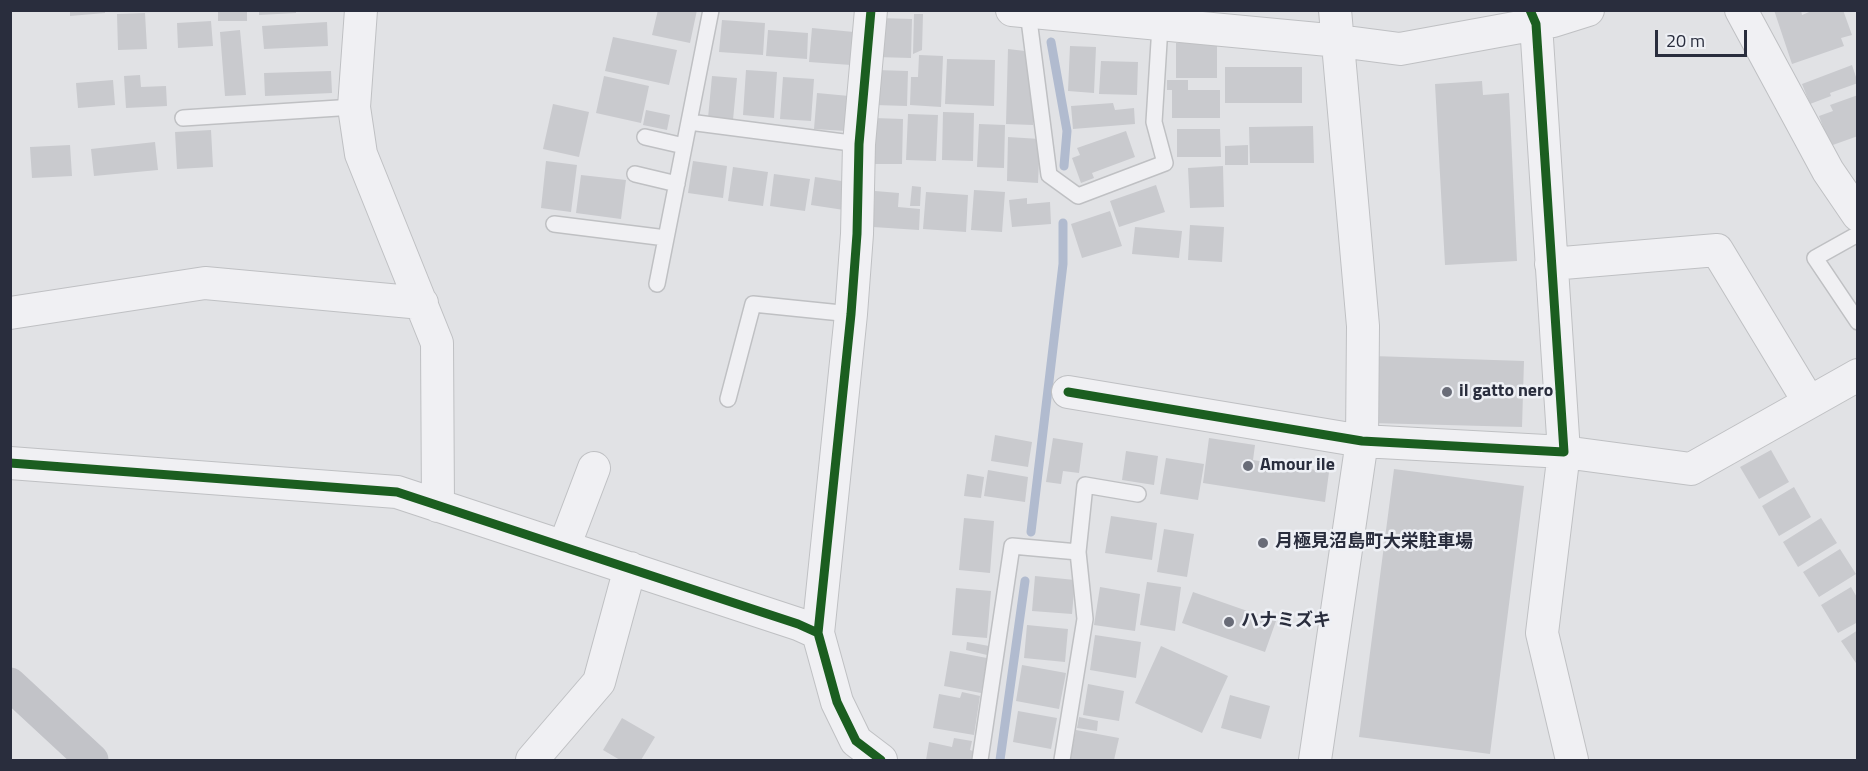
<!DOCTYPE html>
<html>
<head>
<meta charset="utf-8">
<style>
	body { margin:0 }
	#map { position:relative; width:1868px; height:771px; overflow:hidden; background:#e1e2e5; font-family:"Titillium Web",sans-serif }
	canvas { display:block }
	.frame { position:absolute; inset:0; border:12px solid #292d3d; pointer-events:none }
	.scale { position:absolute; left:1655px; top:30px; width:92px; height:27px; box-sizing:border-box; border:3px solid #292d3d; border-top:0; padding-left:8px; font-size:18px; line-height:21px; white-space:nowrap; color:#292d3d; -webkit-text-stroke:4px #eef0f5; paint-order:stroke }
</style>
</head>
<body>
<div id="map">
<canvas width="1868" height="771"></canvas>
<div class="frame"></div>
<div class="scale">20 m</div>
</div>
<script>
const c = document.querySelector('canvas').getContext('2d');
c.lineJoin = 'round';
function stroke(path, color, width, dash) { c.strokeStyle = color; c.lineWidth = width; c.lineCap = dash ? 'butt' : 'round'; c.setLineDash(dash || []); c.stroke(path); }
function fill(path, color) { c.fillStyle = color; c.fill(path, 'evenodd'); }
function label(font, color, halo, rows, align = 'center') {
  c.font = font + ' "Titillium Web","Noto Sans JP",sans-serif'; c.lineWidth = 5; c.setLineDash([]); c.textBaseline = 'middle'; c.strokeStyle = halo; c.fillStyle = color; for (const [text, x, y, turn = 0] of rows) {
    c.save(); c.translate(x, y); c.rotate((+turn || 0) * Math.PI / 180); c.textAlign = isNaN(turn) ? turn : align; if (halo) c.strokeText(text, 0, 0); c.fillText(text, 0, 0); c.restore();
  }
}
const stream = new Path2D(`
	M1051,42L1067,131L1064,166
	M1031,532L1063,264V223
	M1000,760L1025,581`);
const building = new Path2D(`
	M70,10H105V13L70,16Z
	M218,10H247V21H218Z
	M259,10H296V13L259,15Z
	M658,10H697L690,43L652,35Z
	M1774,10H1801L1802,15L1814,10H1843L1852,35L1841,38L1844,46L1792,64Z
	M145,13L147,49L118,50L117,14Z
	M914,14H923L922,50L913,54Z
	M878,18L912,19L911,58L876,57Z
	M722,20L765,23L763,55L719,52Z
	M211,21L213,46L178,48L177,23Z
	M327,22L328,46L264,49L262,26Z
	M812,28L854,32L851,65L809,62Z
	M240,30L246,95L225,96L220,32Z
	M768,30L808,33L807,59L766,56Z
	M613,37L677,50L669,85L605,71Z
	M1217,42V78H1176V43Z
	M1070,46L1096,47L1094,93L1068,91Z
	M1008,49L1025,51L1027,69L1031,73L1034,88L1033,125L1006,124Z
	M919,55L943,56L941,107L910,105L911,77H918Z
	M947,59L995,60L994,106L945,104Z
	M1101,61L1138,62L1137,95L1099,94Z
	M1852,65L1858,83L1830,93L1831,96L1810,104L1802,84Z
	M1225,67H1302V103H1225Z
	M746,70L777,72L774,118L743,115Z
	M876,70L908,71L907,106L875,105Z
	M331,71L332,93L265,96L264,73Z
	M140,75L141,87L166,86L167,106L126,108L124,76Z
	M604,76L649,86L641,123L596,113Z
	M712,76L737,78L733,120L708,118Z
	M783,77L814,79L811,121L780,119Z
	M113,80L115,105L78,108L76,83Z
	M1167,80H1188V90H1220V118H1172V90H1167Z
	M1482,81L1483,95L1509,93L1517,261L1445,265L1435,84Z
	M817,93L849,96L846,131L814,129Z
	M1858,95V136L1830,146L1819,116L1833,111L1830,105Z
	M1113,103L1115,110L1134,108L1135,124L1073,129L1071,106Z
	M553,104L589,112L579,157L543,149Z
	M646,110L670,115L667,130L643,125Z
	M943,112L974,113L973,161L942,160Z
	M908,114L938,115L936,161L906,160Z
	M874,118L903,119L902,164H872Z
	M979,124L1005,125L1004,168L977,167Z
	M1313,126L1314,163H1250L1249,127Z
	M1177,129H1220L1221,157H1177Z
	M211,130L213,167L177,169L175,132Z
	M1126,131L1135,157L1092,173L1094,178L1081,183L1072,158L1080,155L1077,148Z
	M1008,137L1040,139L1038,183L1007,181Z
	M155,142L158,170L94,176L91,149Z
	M70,145L72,176L32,178L30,147Z
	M1248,145V165H1225V146Z
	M546,161L577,165L571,212L541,208Z
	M693,161L727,166L723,198L688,193Z
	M1223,166L1224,207L1190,208L1188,168Z
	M733,167L768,172L763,206L728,201Z
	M774,174L810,179L805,211L770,206Z
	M581,175L626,180L621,219L576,213Z
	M815,177L848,182L844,210L811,205Z
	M1156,185L1165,212L1119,227L1110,201Z
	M912,186L921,187L920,206H910Z
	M974,190L1005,192L1002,232L971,230Z
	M875,191L899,193L898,207L920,209L919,230L873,227Z
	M926,192L968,195L966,232L923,229Z
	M1027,198V204L1050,202L1051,224L1012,227L1009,200Z
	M1110,211L1122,246L1082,258L1071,224Z
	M1190,225L1224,227L1222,262L1188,260Z
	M1135,227L1182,231L1179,258L1132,254Z
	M1373,356L1524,361L1522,427L1371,423Z
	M995,435L1032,442L1028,467L991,461Z
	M1053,438L1083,443L1079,473L1063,471L1061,484L1046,482Z
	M1209,438L1255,445L1253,460L1329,472L1325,502L1203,483Z
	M1771,450L1789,482L1759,499L1740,467Z
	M1126,451L1158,456L1154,485L1122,480Z
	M1166,458L1204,464L1198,500L1160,494Z
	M1394,469L1524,486L1490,754L1359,737Z
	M988,470L1028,477L1025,502L984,496Z
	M967,474L984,477L981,498L964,496Z
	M1794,487L1811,517L1779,536L1762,506Z
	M1111,516L1157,523L1152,560L1105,553Z
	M964,518L994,521L990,573L959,570Z
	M1821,518L1837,543L1798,567L1783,542Z
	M1164,529L1194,534L1187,577L1157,572Z
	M1840,549L1856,574L1819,597L1803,572Z
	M1035,576L1075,580L1072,614L1032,611Z
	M1147,582L1181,587L1175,631L1140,625Z
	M1100,587L1140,594L1135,631L1094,625Z
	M1851,587L1858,599V622L1838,633L1821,605Z
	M956,588L991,591L987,638L952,635Z
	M1193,592L1276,621L1265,652L1182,623Z
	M1027,625L1068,629L1065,662L1024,658Z
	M1858,630V666L1841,641Z
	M1095,635L1141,642L1136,678L1090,670Z
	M967,642L989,646L987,655L966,650Z
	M1161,646L1228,676L1202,733L1135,703Z
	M950,651L987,658L981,693L944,686Z
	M1022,665L1066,673L1059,709L1016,701Z
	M1088,684L1124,691L1119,721L1083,715Z
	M962,692L980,696L974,735L933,728L939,694L960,698Z
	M1230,695L1270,706L1261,739L1221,728Z
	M1018,711L1057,718L1051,749L1013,742Z
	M1079,717L1098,721L1097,731L1077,728Z
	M622,718L655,737L641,760H620L603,750Z
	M1076,730L1119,738L1114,760H1070Z
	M954,738L972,741L970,750L973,751L971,760H926L929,742L952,747Z`);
const lane = new Path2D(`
	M1028,12L1049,175L1078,196L1165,163L1154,122L1160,26
	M183,118L354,107
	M689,122L859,144
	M645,137L684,146
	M635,174L677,184
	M554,224L666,238
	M1858,234L1815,258L1858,322
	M657,284L711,10
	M728,399L753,304L851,314
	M1078,552L1085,485L1138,494
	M980,760L1012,546L1078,552L1085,619L1062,760`);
const street = new Path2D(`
	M361,10L354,107L361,154L437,343L438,506
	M871,10L859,144L857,234L851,314L818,633L837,702L856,741L881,760
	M1012,10L1339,41L1400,49L1553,21L1588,10
	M1741,10L1828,171L1858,215
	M1551,264L1717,250L1809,402
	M10,313L205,283L422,303
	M1068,392L1362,441L1564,452L1536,24L1530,10
	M10,463L397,492L798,624L818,633
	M564,547L594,468
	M532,760L599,682L630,568
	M1315,760L1362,441L1363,326L1335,10
	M1572,760L1542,633L1564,452L1691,469L1858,375`);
const secondary = new Path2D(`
	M10,684L92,760`);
const cycleway = new Path2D(`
	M871,10L859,144L857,234L851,314L818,633L837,702L856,741L881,760
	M1068,392L1362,441L1564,452L1536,24L1530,10
	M10,463L397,492L798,624L818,633`);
const markers = [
	[1447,392,6,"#696c78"],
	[1248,466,6,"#696c78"],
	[1263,543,6,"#696c78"],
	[1229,622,6,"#696c78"]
];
const poiNames = [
	["il gatto nero",1459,392],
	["Amour ile",1260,466],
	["月極見沼島町大栄駐車場",1275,543],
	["ハナミズキ",1241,622]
];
stroke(stream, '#b1bbcf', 9);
fill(building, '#c9cace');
stroke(lane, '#bfc0c3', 18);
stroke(street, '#bfc0c3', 34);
stroke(lane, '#f0f0f3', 15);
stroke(street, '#f0f0f3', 32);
stroke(secondary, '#c2c3c8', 33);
stroke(cycleway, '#1b5e20', 9);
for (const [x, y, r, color] of markers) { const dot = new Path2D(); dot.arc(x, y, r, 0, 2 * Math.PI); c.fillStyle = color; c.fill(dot); stroke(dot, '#eef0f5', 2); }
label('bold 18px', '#292d3d', '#eef0f5', poiNames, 'left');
</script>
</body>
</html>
